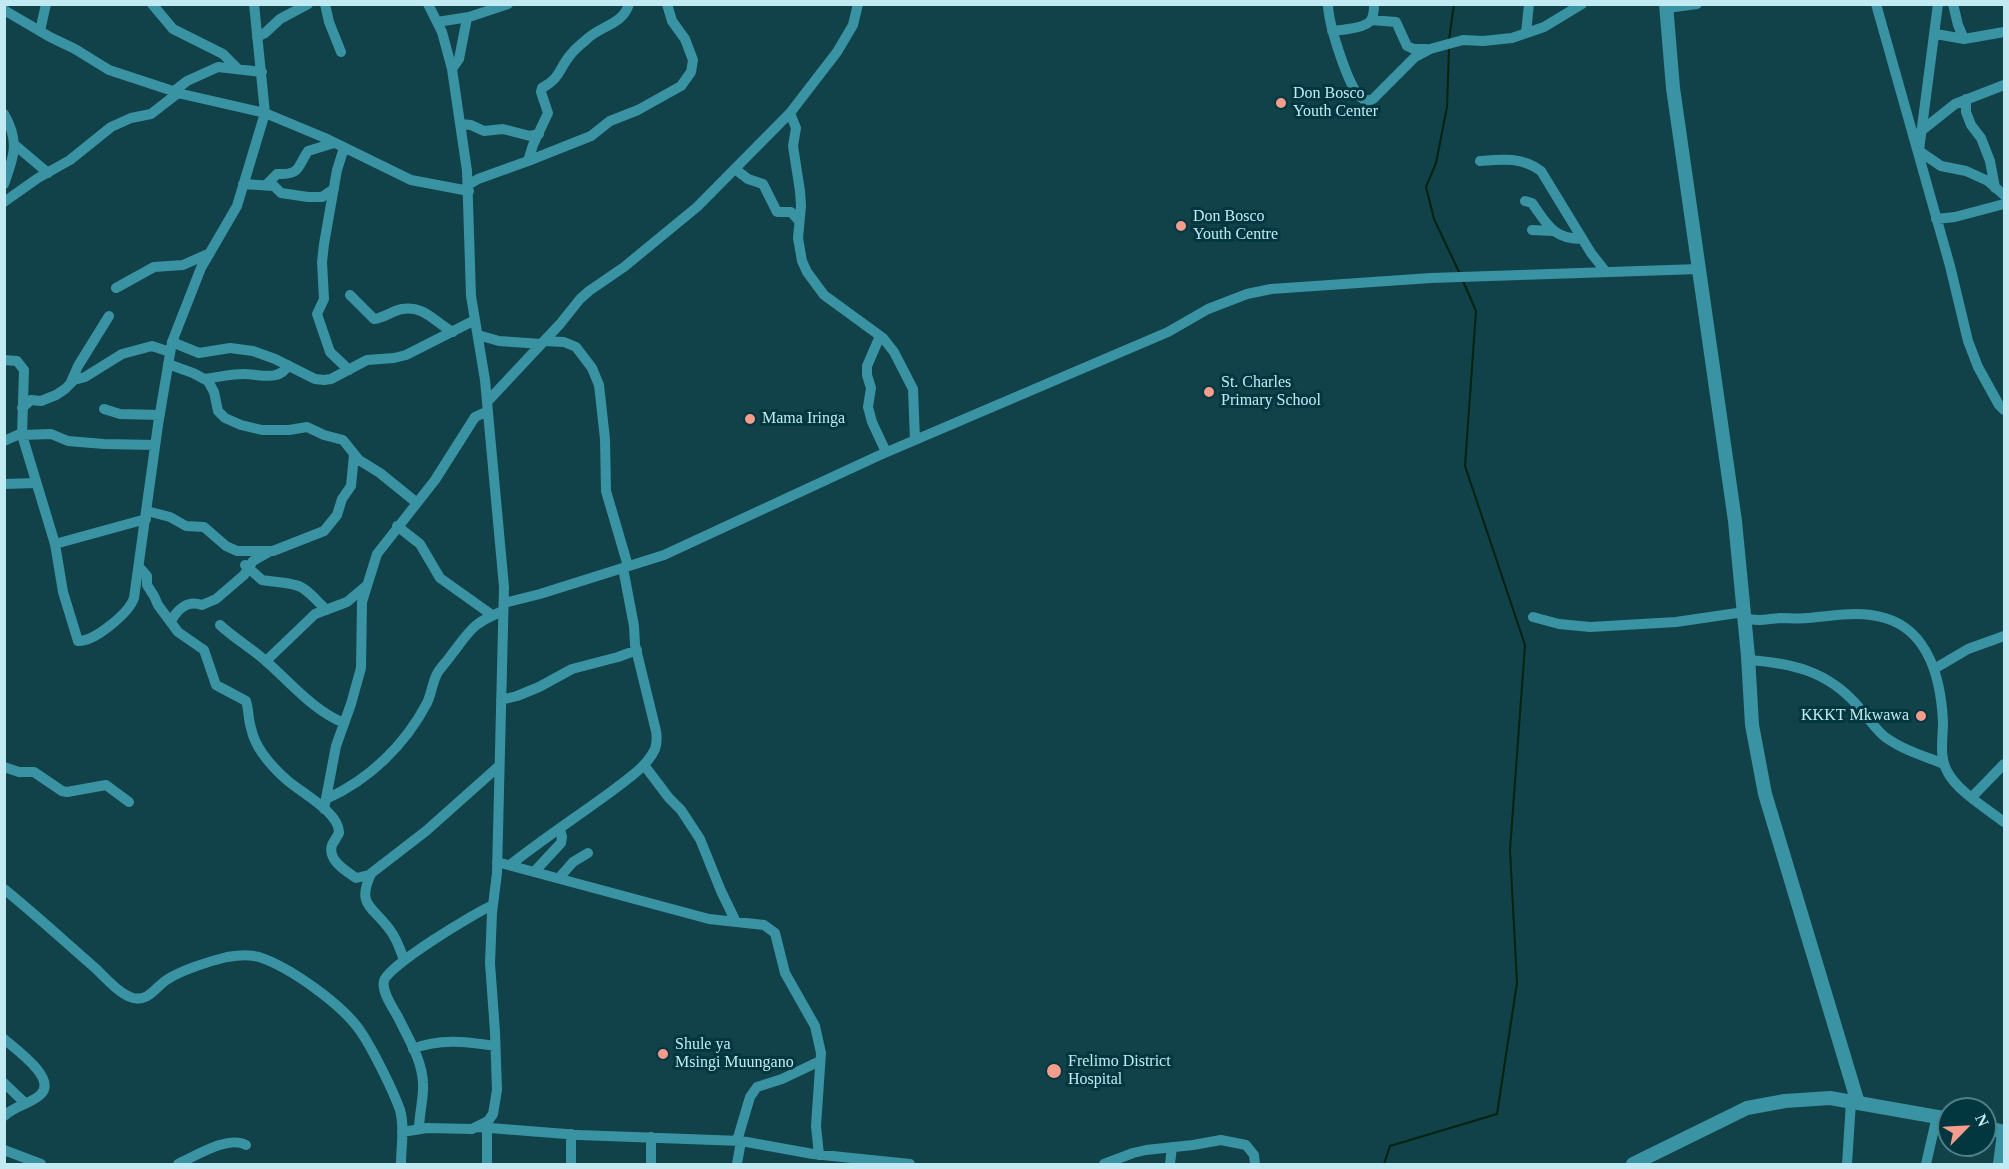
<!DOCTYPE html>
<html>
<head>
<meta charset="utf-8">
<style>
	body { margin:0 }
	#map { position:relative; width:2009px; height:1169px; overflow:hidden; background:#114149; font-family:"Times New Roman",serif }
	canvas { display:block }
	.frame { position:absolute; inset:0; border:6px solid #c2eaf3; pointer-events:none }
	.north { position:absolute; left:1937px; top:1097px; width:60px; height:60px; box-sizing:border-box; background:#03373f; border:2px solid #4f7f87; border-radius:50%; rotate:66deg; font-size:16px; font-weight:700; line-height:24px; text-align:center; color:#c2eaf3 }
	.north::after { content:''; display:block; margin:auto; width:21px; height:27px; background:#f49d8c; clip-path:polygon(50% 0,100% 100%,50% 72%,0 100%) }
</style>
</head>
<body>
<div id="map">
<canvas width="2009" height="1169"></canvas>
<div class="frame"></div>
<div class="north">N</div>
</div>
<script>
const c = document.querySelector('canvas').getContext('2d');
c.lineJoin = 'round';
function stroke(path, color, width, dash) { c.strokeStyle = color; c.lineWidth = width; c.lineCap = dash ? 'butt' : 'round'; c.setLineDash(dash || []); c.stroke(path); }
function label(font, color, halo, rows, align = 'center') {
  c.font = font + ' "Times New Roman",serif'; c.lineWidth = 6; c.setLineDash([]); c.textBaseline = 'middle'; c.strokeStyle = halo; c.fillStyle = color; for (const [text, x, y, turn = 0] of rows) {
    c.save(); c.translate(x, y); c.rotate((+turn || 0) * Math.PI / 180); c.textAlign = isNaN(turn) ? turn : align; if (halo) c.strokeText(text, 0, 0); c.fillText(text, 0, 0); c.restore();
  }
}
const stream = new Path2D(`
	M1449,40L1454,4
	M1449,49L1447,107L1436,163L1426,187L1434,219L1460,274
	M1384,1164L1390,1146L1497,1114L1517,983L1510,850L1525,645L1465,466L1476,311L1463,281`);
const street = new Path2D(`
	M152,4L173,29L223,54L238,69
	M325,4L329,22L341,52
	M1328,4C1328,23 1347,82 1359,96C1361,98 1364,99 1367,101L1373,99L1415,57L1430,49L1463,40L1483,41L1512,38L1544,27L1582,4
	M1876,4L1950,266L1968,341L1978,367L1999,405L2004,410
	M1953,4L1958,25L1964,39
	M1667,8L1697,4
	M4,10L50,37L75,49L109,70L182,94L265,113L325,138L411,180L469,191
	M1371,20L1396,22L1407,46L1414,49H1427
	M437,22L469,17L508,4
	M40,31L46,4
	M1332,31C1341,30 1367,28 1371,20C1374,16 1374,8 1374,4
	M1526,33L1529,4
	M1936,34L1964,39L2004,32
	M257,37L265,33L280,19L308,4
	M452,69L459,59L467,18
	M173,92L187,81L218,67L262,72
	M1966,99V112L1971,125L1981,138L1990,161L1995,188
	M790,113L796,128L793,146L800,191L801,206L798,238L802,261L807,272L824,295L883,338L894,352L913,389L915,440
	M4,114C20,141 14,157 4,184
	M460,124L471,125L484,131L503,129L530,136L539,134
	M1921,131L1955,104L2004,85
	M15,145L48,173
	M344,148L337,170L324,244L322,262L324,299L317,314L330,352L349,370
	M1919,150L1938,4
	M1919,151L1941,166L1966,171L1988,181L2004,195
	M528,161L533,145L548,113L541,92L542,88C562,77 559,67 572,53C576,48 581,44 586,40C599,26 623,25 629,4
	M1480,161C1503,159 1522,157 1541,171L1591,253L1606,272
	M735,169L748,179L763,184L777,212H791L799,221
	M243,184L274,186L281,193L308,197H322L334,189
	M266,185L277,174C301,175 297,167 308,151L334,143
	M468,185L478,179L528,161L591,136L610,121L638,110L681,86L691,72L693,60L685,39L672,21L667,4
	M1525,201L1532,203C1547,224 1553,239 1582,239
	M4,202L38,178L70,160L111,127L131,118L151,114L178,93
	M1936,219L1955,217L2004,204
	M1532,230L1553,231
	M116,288L154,267L183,265L210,253
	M350,295L374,319C384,318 392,311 402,309C425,305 435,323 453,332
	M478,335L499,341L541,344
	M880,336L867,366V375L871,388L868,407L872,422L886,452
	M544,341L564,342L576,347L592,368L599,385L605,439L606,491L628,566
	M172,342L199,353L230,348L253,351L275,359L315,379L324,380L331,379L367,360L394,358L406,355L475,320
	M4,360L17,361L24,370L22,435L55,544L63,592L78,641C94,642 129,613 134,598L158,425L172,342L201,268L237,206L265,113L254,4
	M168,364L193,373L208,381L214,392L218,411L225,418L241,425L262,430H289L307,427L324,435L343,440L359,460L380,473L417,503
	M205,379C218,377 231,374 244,374C259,374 280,382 288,365
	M71,382L78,366L109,316
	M487,402L560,324L580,299L589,291L624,267L697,207L790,113L837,52L853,25L858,4
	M22,408L31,400L41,401L56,395L65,389L74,380L85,377L122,354L152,346L170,352
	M104,409L120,414L160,415
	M22,435L51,434L68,441L104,444L155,445
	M4,441L22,433
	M4,484L36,483
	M147,511L170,517L186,526L204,527L226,546L237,551H273L324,531L337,515L342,499L351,486L354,455
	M397,526L420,544L440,578L492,615
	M55,544L146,519
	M245,565L262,580C273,582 285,582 295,585C307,587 318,603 327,610
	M140,568L147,576V585L154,596L158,605L178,632L204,650L216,685L246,701C249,710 248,719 251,728C255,748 273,768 288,781C302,793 340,813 339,833C337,837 334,841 332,845C327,860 346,871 356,878L369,875L426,831L499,766
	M504,603L540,594L664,555L880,455L1168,332L1208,309L1247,294L1271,289L1431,278L1699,269
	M1533,617L1559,624L1590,627L1676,622L1744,612
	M1745,618C1759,622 1766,619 1780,618C1789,618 1799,619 1808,618C1834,616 1859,610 1885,618C1929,631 1941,680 1943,722C1943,738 1939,756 1947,771C1956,790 1987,809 2004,822
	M171,621C178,609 187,600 202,605L216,599L244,575L253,561L269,552
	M220,625C235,639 253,649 268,663C293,685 313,710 344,723
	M1748,660C1792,663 1827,671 1857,705C1867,716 1874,728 1885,737C1903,750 1924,756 1944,764
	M266,661L315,614L347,602L366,586
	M1934,669L1968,649L2004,636
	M501,700L517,696L539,687L572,669L618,657L637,650
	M644,765L669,798L681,810L700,839L721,891L736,922
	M4,767L19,772H34L62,791L67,792L106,785L129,802
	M1972,797L2004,764
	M326,799C369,780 405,745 427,703C432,693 432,682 438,672C442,666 448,660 452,654C471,629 473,623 503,611
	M324,809L336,746L351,704L361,668L362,602L377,554L435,480L475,417L488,411
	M497,862L709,919L764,925L775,933L785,973L815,1026L821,1053L816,1126L819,1155
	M510,865C543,839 578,816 612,791C627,779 646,768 655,749C657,743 657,737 656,731L635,645L634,626L623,568
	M534,872L561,843L562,837L560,829
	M371,874C356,906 373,906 390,930C397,939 400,949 404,960
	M559,878L573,862L588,853
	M4,889C35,914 64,941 94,967C105,977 119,994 133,998C149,1002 156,986 168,979C182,970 210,961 227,957C238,955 249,954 259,957C290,967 343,1005 361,1032C373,1050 393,1090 400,1110C405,1127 401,1147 401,1164
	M4,1039C15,1049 57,1078 41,1094C33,1103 16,1105 4,1116
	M413,1049C440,1038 467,1042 495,1046
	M4,1083L25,1103
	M477,1127L579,1135L741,1141L813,1154L910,1164
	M419,1129C419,1114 424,1098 423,1083C422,1060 409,1040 399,1019C394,1009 381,992 384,981C387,966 476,912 493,905
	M402,1132L427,1128L472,1129L488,1121L493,1114L497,1090L495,1032L490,963L492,913L497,873L504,587L485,380L471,296L467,171L452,69L442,32L428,4
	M737,1141L750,1097L757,1087L782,1079L820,1061
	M4,1150L41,1164
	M178,1164C196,1156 228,1135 246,1145
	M487,1164V1128
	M571,1164V1134
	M651,1164V1137
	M737,1164L741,1141
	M1104,1164L1133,1153L1146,1150L1193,1145L1221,1140L1246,1145L1254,1155L1255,1164
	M1170,1164L1172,1147
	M1847,1164L1851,1102
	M1926,1164L1937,1116`);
const secondary = new Path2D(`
	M1666,4L1673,88L1735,521L1748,656L1752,725L1765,794L1784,857L1858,1103
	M1985,1127L2004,1132
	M1633,1164L1747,1108L1785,1101L1830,1098L1949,1119
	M2000,1164L2004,1133`);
const markers = [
	[1281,103,6,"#f49d8c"],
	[1181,226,6,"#f49d8c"],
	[1209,392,6,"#f49d8c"],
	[750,419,6,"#f49d8c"],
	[1921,716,6,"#f49d8c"],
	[663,1054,6,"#f49d8c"],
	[1054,1071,8,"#f49d8c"]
];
const poiNames = [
	["Don Bosco",1293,94],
	["Youth Center",1293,112],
	["Don Bosco",1193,217],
	["Youth Centre",1193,235],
	["St. Charles",1221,383],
	["Primary School",1221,401],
	["Mama Iringa",762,419],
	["KKKT Mkwawa",1909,716,"right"],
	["Shule ya",675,1045],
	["Msingi Muungano",675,1063],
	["Frelimo District",1068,1062],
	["Hospital",1068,1080]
];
stroke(stream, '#02240e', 2);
stroke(street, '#3a93a3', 10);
stroke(secondary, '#3a93a3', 14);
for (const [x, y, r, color] of markers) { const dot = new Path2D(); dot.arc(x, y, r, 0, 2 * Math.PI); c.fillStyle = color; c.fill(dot); stroke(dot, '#03373f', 2); }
label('16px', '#c2eaf3', '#03373f', poiNames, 'left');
</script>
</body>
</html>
